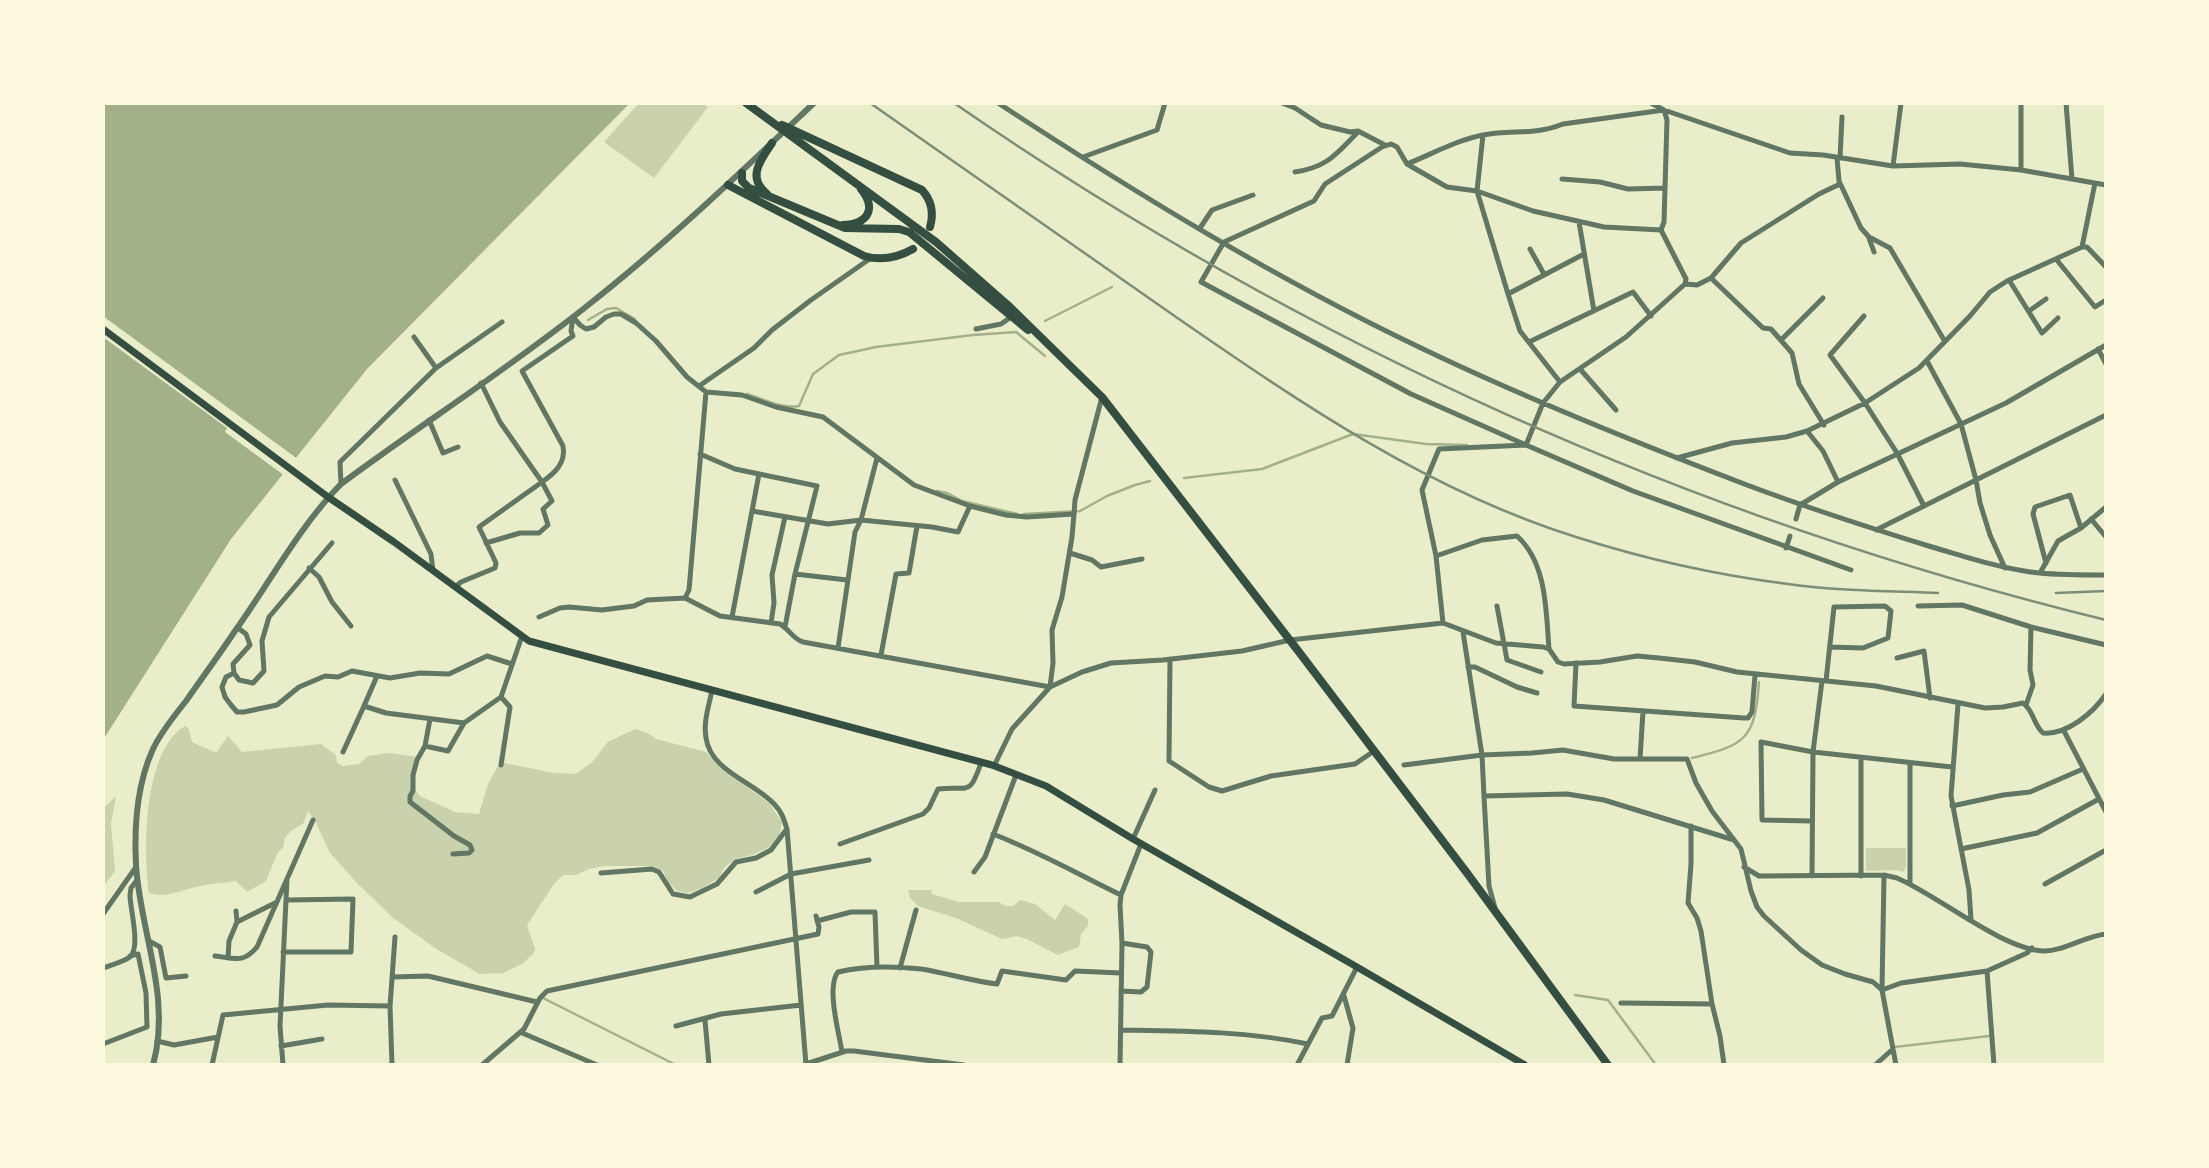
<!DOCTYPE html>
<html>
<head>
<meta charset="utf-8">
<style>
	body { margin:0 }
	#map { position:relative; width:2209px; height:1168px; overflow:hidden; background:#e9edc9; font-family:"Archivo Narrow",sans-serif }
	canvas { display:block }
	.frame { position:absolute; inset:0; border:105px solid #fefae0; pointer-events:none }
</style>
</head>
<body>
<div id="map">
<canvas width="2209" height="1168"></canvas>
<div class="frame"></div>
</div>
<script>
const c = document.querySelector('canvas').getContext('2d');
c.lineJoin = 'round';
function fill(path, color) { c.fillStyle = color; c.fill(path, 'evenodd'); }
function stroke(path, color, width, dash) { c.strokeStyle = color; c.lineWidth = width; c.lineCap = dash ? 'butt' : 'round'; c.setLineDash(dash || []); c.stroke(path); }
const green = new Path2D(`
	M639,103H703L708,107L654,178L604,142Z
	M185,726L189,729L192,742L216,753L228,736L242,752L321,744L336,755L337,763L343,766L359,764L368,756L389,753L419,757L414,778L415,790L420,796L455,812L479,814L488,784L500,762L554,773L576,774L592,762L608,742L635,729L647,733L656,739L706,752L719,767L769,803L782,822L779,837L774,845L752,855L735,859L724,868L719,878L702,888L688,893L677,891L668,882L663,871L653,866H604L589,869L576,875H563L554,884L527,925L535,949L533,954L522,964L503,973L480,974L438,950L393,918L356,882L330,853L315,821L308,811L303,824L292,830L284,839V846L277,854L266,881L247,892L236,881C222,883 206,884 192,888C176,892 165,898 149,893C143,850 143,751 185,726Z
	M116,796L111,824L115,871L103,887V809Z
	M1866,848H1906V867L1903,872L1896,870L1866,871Z
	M908,890H931L932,894L959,902H999L1005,906H1013L1020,900L1035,904L1055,920L1065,904L1088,919V926L1081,934L1079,947L1058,955L1027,939L1016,936L1002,939L956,918L918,906L910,898Z`);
const water = new Path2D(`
	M103,103H630L367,369L231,539L103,740Z`);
const pier = new Path2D(`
	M103,316L299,460L285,476L225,432L227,428L103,337Z`);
const stream = new Path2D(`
	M588,320L607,309L616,308L635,319
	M1045,321L1112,287
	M747,394C764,399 781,409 799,406L813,374L839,355L876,347L973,335L1016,332L1045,356
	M1184,478L1262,469L1353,434L1426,444L1467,445
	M937,491L947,493L962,501L1017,514
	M1024,514L1080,511L1107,496L1135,485L1150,481
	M1692,758C1746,745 1755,739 1759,682
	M1575,995L1608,1000L1656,1065
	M543,998L676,1065
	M1895,1047L1989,1036`);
const minor = new Path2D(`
	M998,103C1134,192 1274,278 1421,348C1527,399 1637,443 1747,485C1808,508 1870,528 1932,547C1967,557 2002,569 2039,573C2061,575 2083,575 2106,575
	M1282,103L1295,108L1321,125L1350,132L1358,131L1385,145
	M1651,103L1664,110L1790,153L1823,155L1893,166L1960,164L2021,170L2106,185
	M2021,103V170
	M2066,103L2072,179
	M1483,135L1477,191L1508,294
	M1083,157L1157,130L1165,103
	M1837,158L1839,181L1861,228L1869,237L1890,248L1944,340
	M1840,158L1842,117
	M1407,164L1397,147L1391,144L1382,147L1325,184L1314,201L1224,242L1201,282L1411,394L1526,445L1633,491L1851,570
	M1893,166L1901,103
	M1295,172C1328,167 1336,154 1358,132
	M1562,179L1600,182L1628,189L1665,188
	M1579,222L1594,311
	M1200,228L1212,210L1253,195
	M1869,238L1874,252
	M2082,247L2095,183
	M1530,249L1544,274
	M2056,259L2095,307L2106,300
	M1711,278L1763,328L1771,329L1792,353L1799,384L1824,425
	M2009,280L2042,333L2058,318
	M1685,284L1697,285L1711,278L1741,243L1819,194L1840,184
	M2029,311L2046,299
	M1864,316L1830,355L1865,403L1897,453L1924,506
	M573,317L580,325L586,329L594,327L606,317L614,314H621L636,323L656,341L687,377L706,392L742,395L776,407L823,417L914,485L970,506L1006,515L1027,517L1074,514L1075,500L1102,397
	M976,329L1001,324L1011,317
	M1781,340L1823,298
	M1529,342L1633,292L1651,316
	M2098,349L2106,364
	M1927,361L1961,424L1976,480L1980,503L1990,535L2005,568
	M436,368L502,322
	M1580,369L1616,410
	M1560,382L1520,331L1508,294L1584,254
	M481,383L500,422L542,482C555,473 566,463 563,446L522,371L573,336L571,331L573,317
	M699,386L754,348L772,330L811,300L871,258
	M429,420L443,453L458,447
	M1807,431L1823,451L1838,482
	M700,454L735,469L817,486L795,574L785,627
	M1677,458L1732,443L1786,437L1807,431L1865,403L1919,368L1970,316L1990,292L2007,281L2082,247H2087L2106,267
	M395,480L431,554L433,571
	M341,484L340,462L436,368L414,337
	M752,511L828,524L861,520L932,527L958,532L970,506
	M1796,519L1800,505L1838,482L2006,403L2106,345
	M2091,519L2106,537
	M1876,530L2106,415
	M1786,548L1790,536
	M1070,553L1092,560L1101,567L1142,559
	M1436,556L1482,540L1517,536C1547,563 1546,611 1549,649
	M2046,563L2033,514L2035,507L2070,495L2081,528
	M309,568L319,577L332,602L351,626
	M2040,573L2058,541L2081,528L2106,507
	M795,574L847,580
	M455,587L461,582L495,568L496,563L479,527L542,482L552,501L543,509L548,525L539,533H520L486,543
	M685,598L689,590L706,392
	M1497,606L1507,660L1541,672
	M1918,606L1962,605L2031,627L2106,645
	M539,617L560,608L569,607L602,610L634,606L647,600L685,598L720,616L780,624C789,629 793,639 803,642L1050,687L1053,663L1052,630L1062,597L1072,537L1074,514
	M732,617L759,474
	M771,623L774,603L772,575L785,517
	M1443,623L1436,556L1422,490L1439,449L1526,445L1543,403L1560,382L1626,337L1685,284L1686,279L1661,230L1664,222L1667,120L1664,110L1563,124C1534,136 1512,129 1483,135C1457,140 1432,154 1407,164L1447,187L1477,191L1533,211L1604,227L1661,230
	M238,628L246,634L250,645L233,664L234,673L239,680L253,683L264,671L262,641L269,617L332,543
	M1463,632L1482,755L1484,796L1567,794L1604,800L1734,840
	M838,648L855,532L861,520L877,458
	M881,655L896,574L909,573L917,526
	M1897,658L1924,651L1930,698
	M1170,659L1169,761L1209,787L1222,791L1271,776L1355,764L1374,751
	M1576,663L1574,706L1744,718H1748L1752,712L1755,675
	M1468,667H1475L1517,687L1537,693
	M234,673L226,677L222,687L225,697L231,705L237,712H244L277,705L299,687L325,676L338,677L352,671L390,678L420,673L449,674L487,656L512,664
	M377,676L364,706L386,713L464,723L501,697L522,636
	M1826,681L1834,607L1885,606L1891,611L1888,638L1863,648L1830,647
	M712,690C709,706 703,722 706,738C711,772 755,782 775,805C782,812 784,820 787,829L806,1065
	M501,697L510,707L501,765
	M1958,704L1951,796L1969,890L1971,920
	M2026,705L2033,685L2030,670L2031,627
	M430,719L425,746L448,751L464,723
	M2064,731L2106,812
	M425,746L417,760L413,775V791L410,796V802L454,836L470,845L472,850L469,853L453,854
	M343,752L364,706
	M1861,758V876
	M1640,759L1643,711
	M1910,763V883
	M1404,765L1482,755L1532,753L1563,750L1614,759H1687L1696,783L1712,811L1741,849L1751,891L1757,907L1764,916L1801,950L1822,965L1845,974L1873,982L1882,990L1901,983L1987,971L2027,953L2032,948
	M994,766L1012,729L1050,687L1082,672L1111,663L1163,660L1242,651L1290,640L1443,623L1496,643L1543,647L1549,649L1558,662L1564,664L1600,662L1637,656L1659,658L1695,662L1737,672L1876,686L1985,708L2003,707L2023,703C2034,711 2033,724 2043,733C2067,735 2093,713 2106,694
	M1484,796L1489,886L1495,908
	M1952,806L2003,795L2030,792L2083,769
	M1811,821L1762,820L1761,742L1813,752L1952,767
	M1691,826V864L1688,903L1697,918L1701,931L1712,1004L1720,1036L1724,1065
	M993,834C1037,851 1078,874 1121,895
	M1133,839L1155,790
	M840,844L923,814L929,808L938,789C969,785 969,798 981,763
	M1961,849L2037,833L2099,799
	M1744,867L1759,876L1884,875L1897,878C1939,896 2000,948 2043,951C2062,952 2085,936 2106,934
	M974,872L985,857L1016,775
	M601,873L652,869L659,872L673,894L690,897L717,884L736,862L756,858L771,850L786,830
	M1884,875L1882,990L1896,1065
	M1812,876L1813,752L1822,681
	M2045,884L2106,850
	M756,892L791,874L869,860
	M103,914L136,867
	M817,921L851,912H875L877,967
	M237,922L275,903
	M149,941L160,947L166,978L186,976
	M283,952H351L353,899L287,900
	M215,956C234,958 243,964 257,947L313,820
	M228,958L229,941L237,922L236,911
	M103,968C111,965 123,962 130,957C141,947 130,909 130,895L131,888L137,880
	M900,968L916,910
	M1987,971L1994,1065
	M392,977L428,976L537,1002
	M1121,991L1141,992L1147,987L1151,952L1147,947L1122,943
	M1344,996L1353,1028L1347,1065
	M1621,1003L1712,1004
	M705,1020L709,1065
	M676,1026L721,1014L801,1005
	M1121,1030C1185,1031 1245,1031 1308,1044
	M520,1032L597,1065
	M157,1041L174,1045L218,1037
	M103,1044L147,1027L146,993L138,954L130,956
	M281,1046L322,1039
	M842,1052C839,1033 826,987 838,972C864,966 894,966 921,969C947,973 971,981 997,984L1002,971L1066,980L1075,971L1121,973
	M806,1064L846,1051H854L964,1065
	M212,1065L223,1015L328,1005L390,1006
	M283,1065L280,1026L287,879
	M392,1065L390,1006L395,937
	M482,1065L524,1029L540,998L547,991L818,934L819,927L816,916
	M1120,1065L1122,943L1120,905L1121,895L1141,844
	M1297,1065L1322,1018L1332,1016L1357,967
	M1875,1065L1893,1049`);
const tertiary = new Path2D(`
	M153,1065C172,997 140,932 136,865C134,827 137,784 153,749C161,732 174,716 186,701C202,678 219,655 235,631C270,582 299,527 341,484C422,424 508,369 587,306C667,243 740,173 814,103`);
const secondary = new Path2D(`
	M103,329L328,497L394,542L529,641L992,765L1046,786L1133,839L1357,967L1525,1065`);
const trunk = new Path2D(`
	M746,103L936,242L1010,307L1102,397L1299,652L1467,873L1608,1065
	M782,125L922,190C932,201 934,213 930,227
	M742,173V181L749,188L845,228L899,229L909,232L1028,330
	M728,185L864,256C881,261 897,258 913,249
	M767,194C746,177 761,160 772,143
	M843,225C868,224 877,209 861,189`);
const rail = new Path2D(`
	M870,103C972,175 1074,246 1176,317C1302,404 1429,491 1576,537C1645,559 1716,575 1788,584C1837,591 1888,591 1938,593
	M954,103C1304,345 1693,519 2106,620
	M2056,593L2106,591`);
fill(green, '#cad2ad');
fill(water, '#a3b18a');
fill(pier, '#e9edc9');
stroke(stream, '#a3b18a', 2.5);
stroke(minor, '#617663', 5);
stroke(tertiary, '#617663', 6);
stroke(secondary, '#344e41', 7);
stroke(trunk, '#344e41', 8);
stroke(rail, '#7c8e77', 2.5);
</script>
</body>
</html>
